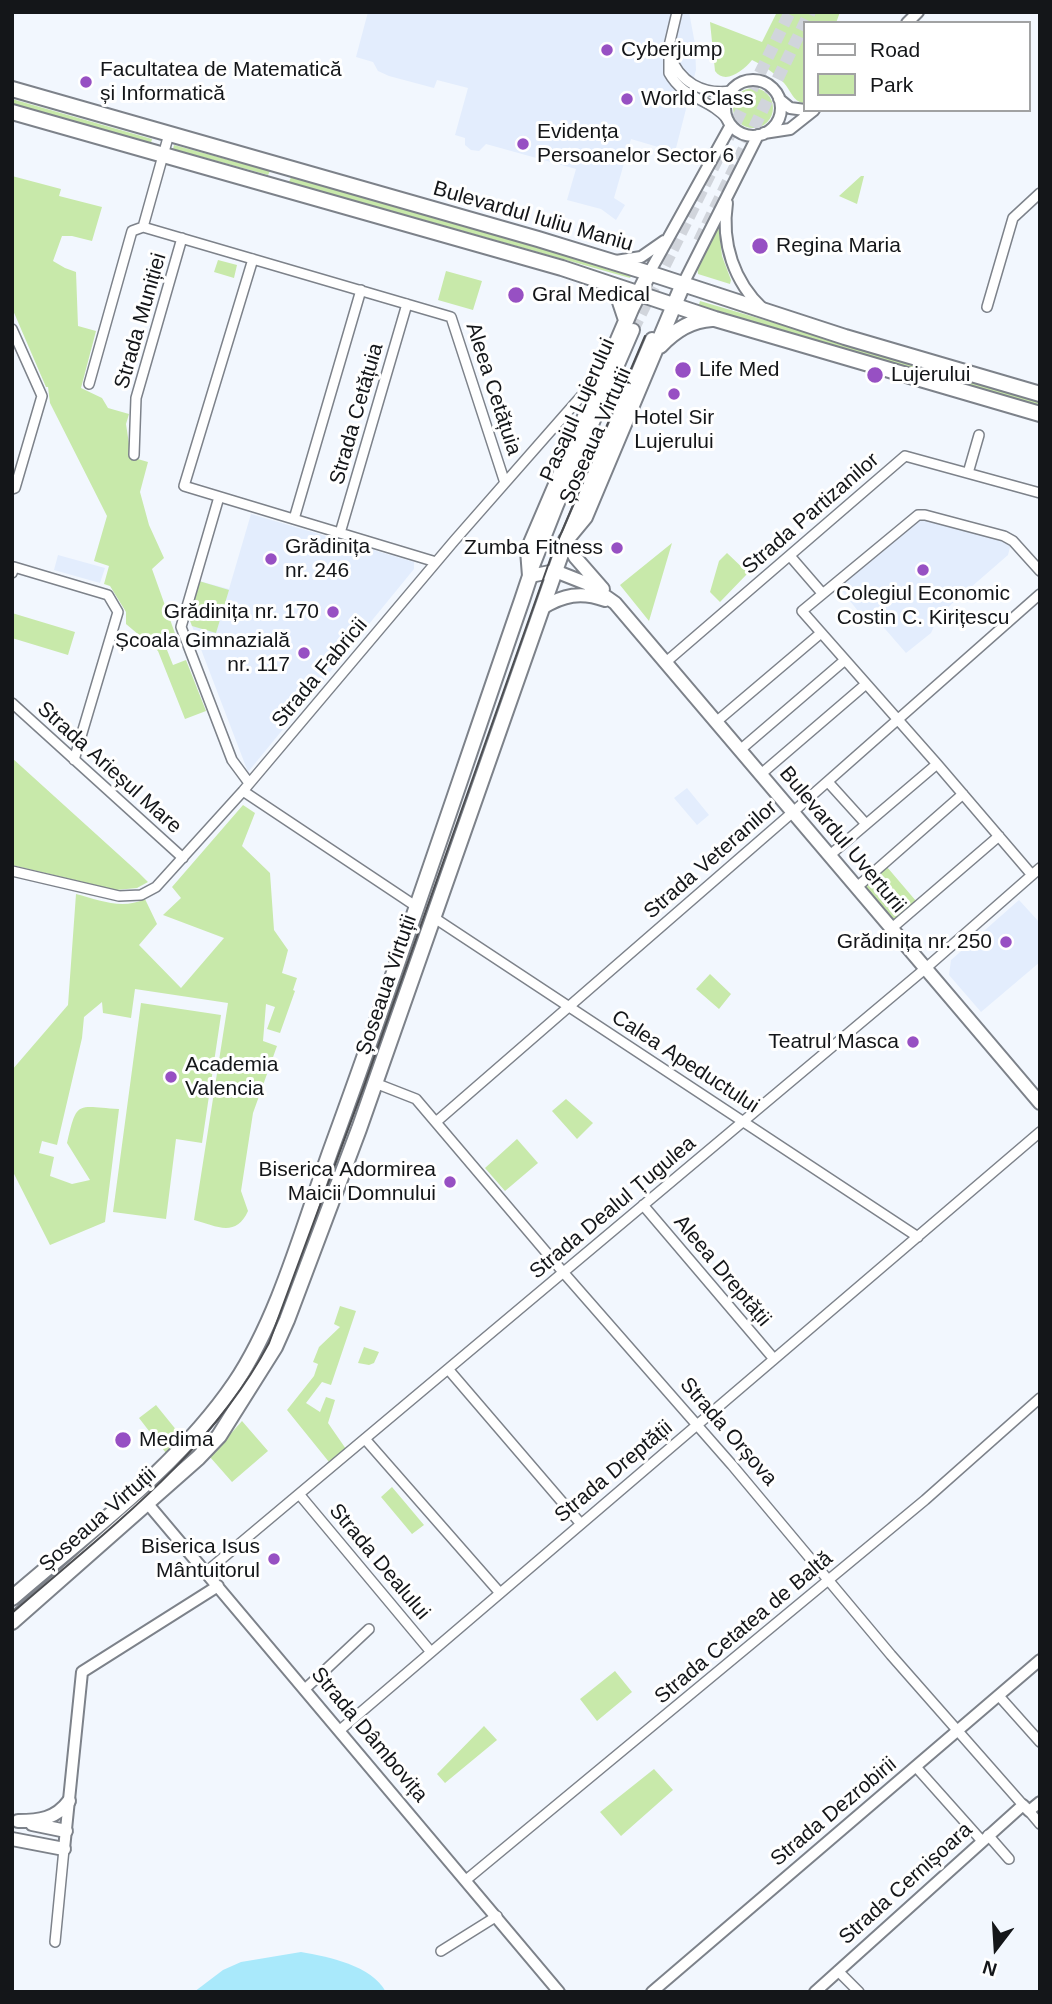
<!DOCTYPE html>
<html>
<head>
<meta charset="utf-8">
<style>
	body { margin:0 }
	#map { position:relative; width:1052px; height:2004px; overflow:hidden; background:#f2f7fe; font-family:Helvetica,sans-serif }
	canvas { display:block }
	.frame { position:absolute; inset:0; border:14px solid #141619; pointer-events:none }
	.legend { position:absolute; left:803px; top:21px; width:228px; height:91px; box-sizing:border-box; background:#fff; border:2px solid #a1a2a3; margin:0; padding:9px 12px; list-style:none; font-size:21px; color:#141619 }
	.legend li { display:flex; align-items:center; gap:14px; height:35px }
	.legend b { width:35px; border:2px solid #a1a2a3 }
	.north { position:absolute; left:961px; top:1913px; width:70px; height:70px; -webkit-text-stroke:5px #fff; paint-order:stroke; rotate:197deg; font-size:19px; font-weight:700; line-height:28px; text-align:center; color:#141619 }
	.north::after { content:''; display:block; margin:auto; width:24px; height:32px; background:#141619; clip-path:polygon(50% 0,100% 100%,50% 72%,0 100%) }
</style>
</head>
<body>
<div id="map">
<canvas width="1052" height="2004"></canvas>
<div class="frame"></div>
<ul class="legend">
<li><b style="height:9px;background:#fff"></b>Road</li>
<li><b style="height:19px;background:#c8e9aa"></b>Park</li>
</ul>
<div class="north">N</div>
</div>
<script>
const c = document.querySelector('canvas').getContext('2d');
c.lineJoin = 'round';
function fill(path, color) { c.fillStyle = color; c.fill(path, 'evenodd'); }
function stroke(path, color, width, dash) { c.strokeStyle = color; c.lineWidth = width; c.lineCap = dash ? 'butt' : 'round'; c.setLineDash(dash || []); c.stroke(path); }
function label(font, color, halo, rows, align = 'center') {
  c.font = font + ' Helvetica,sans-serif'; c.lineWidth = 6; c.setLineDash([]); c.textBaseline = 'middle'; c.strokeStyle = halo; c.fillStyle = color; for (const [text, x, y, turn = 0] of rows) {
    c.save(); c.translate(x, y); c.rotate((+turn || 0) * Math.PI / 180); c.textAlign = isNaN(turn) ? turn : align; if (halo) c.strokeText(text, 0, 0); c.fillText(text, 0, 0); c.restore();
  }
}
const built = new Path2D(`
	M368,12H689L695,44L696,70L675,152L631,139L614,198L625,205L616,220L601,209L567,200L576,169L486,144L479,151L471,150L465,145V138L455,135L468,88L437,80L434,88L389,76L378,71L373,62L356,57Z
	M251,514L414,562V569L248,772L189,618L199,581L229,589Z
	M923,518L1011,543L1008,555L939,615L931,633L906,653L879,622L858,611L838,586L911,522Z
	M58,555L105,568L100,583L54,570Z
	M687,788L709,815L697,825L674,798Z
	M1019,900L1040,923V962L981,1012L949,975L951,960Z`);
const green = new Path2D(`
	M777,12H840L836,23H805V102L803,103C793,101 791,91 784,83C775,73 764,66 752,60C743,71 725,85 715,71L710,22L762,42Z
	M733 108a20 20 0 1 1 40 0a20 20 0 1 1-40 0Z
	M12,99L152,139L151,143L12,104Z
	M174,145L270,171L268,175L173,149Z
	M12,176L61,189L59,196L102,207L92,241L72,236H62L53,261L65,268L76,272L78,326L96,331L81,388L102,398L108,408L129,414L126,424L131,457L148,462L140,492L149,525L164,558L152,569L177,639L175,646L167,650L173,665L186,660L206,711L185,719L158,651L126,624V612L110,586L104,584L109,566L94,561L107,516L50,403L48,387H46L12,308Z
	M861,176H864L857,204L839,196Z
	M291,177L632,274L630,278L289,182Z
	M715,228L719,229L722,256L731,280L730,284L698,274L697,265Z
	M218,260L237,265L234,278L214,272Z
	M446,271L482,281L473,310L438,300Z
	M700,301L1040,401V408L698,308Z
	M672,543L649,621L620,585Z
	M727,553L748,573L720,602L710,592L719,561Z
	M199,581L229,590L216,633L192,626L189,618Z
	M12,613L75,632L68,655L12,638Z
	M12,758L139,873L148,882L137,888L116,890L12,865Z
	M243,805L255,813L242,846L270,873L274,930L288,950L282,973L297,978L293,990L295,991L280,1033L267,1029L275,1007L266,1004L263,1041L277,1046L253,1113L241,1191L248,1211C236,1238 216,1226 194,1220L228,1003L135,989L131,1018L103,1013L102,1002L84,1017L82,1038L57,1145L42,1141L39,1153L54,1157L50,1176L72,1184L90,1180L67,1143C77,1100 76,1106 119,1109L105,1222L50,1245L12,1170V1070L68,1005L76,894C99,900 122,910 145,899L157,924L139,945L181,988L224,938L163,915L181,898L172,887Z
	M887,867L916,901L891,922L863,888Z
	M710,974L731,994L719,1009L696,989Z
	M141,1003L221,1015L202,1143L176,1139L166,1219L113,1212Z
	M566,1099L593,1123L577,1139L552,1111Z
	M517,1139L538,1163L505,1191L485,1168Z
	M340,1306L356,1311L331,1385L322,1382L306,1403L320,1412L326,1397L335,1400L328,1423L346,1449L329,1462L287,1410L314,1376L318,1364L313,1362L319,1347L340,1327L334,1324Z
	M364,1347L379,1352L374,1363L369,1365L358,1363Z
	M156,1405L182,1437L166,1453L139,1418Z
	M242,1421L268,1451L232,1482L210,1457Z
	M392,1487L424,1525L412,1534L381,1497Z
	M615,1671L632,1692L597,1721L580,1699Z
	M484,1726L497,1740L445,1783L437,1774Z
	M654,1769L673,1790L621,1836L600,1812Z`);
const water = new Path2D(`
	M301,1952C329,1957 371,1965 386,1992H194L223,1970L241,1962Z`);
const secondaryTunnel = new Path2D(`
	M728,138L790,12
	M699,241L810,12
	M633,330L720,154`);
const minor = new Path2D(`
	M677,12L669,46V73C684,100 710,98 728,120
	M670,55C679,82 703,95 731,91
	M143,227L451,317L505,483
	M143,227L169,134
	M253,259L184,486L436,562
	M987,307L1013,218L1040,193
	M12,329L42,396L15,488L12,489
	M89,384L132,231L143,227
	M134,455L136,398L182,238
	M968,473L979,435
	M219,497L181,627L232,760L249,783
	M294,519L361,290
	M340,533L407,304
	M790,556L822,593
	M12,573L14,567L108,595L118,612L74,760
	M666,662L905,456L1040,493
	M12,703L183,858
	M716,722L821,633
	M740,750L845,660
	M761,774L866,684
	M828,782L866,824
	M243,791L417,907
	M830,855L937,764
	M12,871L119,896L141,895L156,887L243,791L454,541L598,377
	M1032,875L937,764L802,611L918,515H925L1004,536L1013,541L1040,571
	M857,887L963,794
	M433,917L918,1237
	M892,928L999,836
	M375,1083L416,1099L563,1272L732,1465L891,1655L1023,1805
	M436,1122L793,812L1040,594
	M643,1205L774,1359
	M448,1369L581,1524
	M365,1439L500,1593
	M299,1494L431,1652
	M206,1572L926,968L1040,868
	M305,1689L369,1629
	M999,1696L1040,1742
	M340,1730L1040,1132
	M916,1767L982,1841
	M1029,1811L1040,1824
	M988,1835L1009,1859
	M466,1880L925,1500L1040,1398
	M55,1942L64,1849
	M441,1951L497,1916
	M838,1971L859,1992`);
const tertiary = new Path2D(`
	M907,23L918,12
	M725 108a28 28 0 1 1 56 0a28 28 0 1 1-56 0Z
	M779,99L790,108L805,110
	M764,133L790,129L814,110
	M727,203C721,243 734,282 763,309
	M616,261L641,257L664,241
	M649,273L731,125
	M683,284L758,135
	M148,1504L559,1992
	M64,1849L82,1672L218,1586
	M652,1992L1040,1660
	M815,1992L1023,1805L1029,1811L1040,1802`);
const secondary = new Path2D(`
	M531,571L557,505L633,330
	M530,576L555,571L588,584L615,603L1040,1103
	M603,589L575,557L566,540L652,339
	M542,608C563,595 581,591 605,600
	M18,1821C39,1821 56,1819 69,1801
	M32,1824L66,1831
	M12,1839L64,1849`);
const primary = new Path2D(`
	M12,89L538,239L649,273L845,337L1040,394
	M12,112L562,268L715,319L1040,414
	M606,284L619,299L626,320
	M660,346C674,331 691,320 712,319
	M12,1598C88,1532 178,1467 235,1383C280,1316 305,1220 333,1144C399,964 459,782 522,600L530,576L528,550L632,307L649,273
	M12,1622L198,1458L219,1436L275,1347L287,1320L359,1129L566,540L585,517L683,284`);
const tram = new Path2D(`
	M12,1613C106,1531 210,1454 269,1343L363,1089L551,557L645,336`);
const markers = [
	[607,50,7,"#9750c3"],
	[86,82,7,"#9750c3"],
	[627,99,7,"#9750c3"],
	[523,144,7,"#9750c3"],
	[760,246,9,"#9750c3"],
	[516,295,9,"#9750c3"],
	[683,370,9,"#9750c3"],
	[875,375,9,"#9750c3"],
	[674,394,7,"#9750c3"],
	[617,548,7,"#9750c3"],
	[271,559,7,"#9750c3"],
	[923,570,7,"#9750c3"],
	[333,612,7,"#9750c3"],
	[304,653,7,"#9750c3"],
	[1006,942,7,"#9750c3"],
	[913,1042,7,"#9750c3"],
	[171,1077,7,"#9750c3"],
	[450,1182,7,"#9750c3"],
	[123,1440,9,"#9750c3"],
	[274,1559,7,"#9750c3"]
];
const poiNames = [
	["Cyberjump",621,50],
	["Facultatea de Matematică",100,70],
	["și Informatică",100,94],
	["World Class",641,99],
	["Evidența",537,132],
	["Persoanelor Sector 6",537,156],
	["Regina Maria",776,246],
	["Gral Medical",532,295],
	["Life Med",699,370],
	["Lujerului",891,375],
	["Hotel Sir",674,418,"center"],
	["Lujerului",674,442,"center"],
	["Grădinița",285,547],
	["nr. 246",285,571],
	["Zumba Fitness",603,548,"right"],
	["Colegiul Economic",923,594,"center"],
	["Costin C. Kirițescu",923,618,"center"],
	["Grădinița nr. 170",319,612,"right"],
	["Școala Gimnazială",290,641,"right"],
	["nr. 117",290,665,"right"],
	["Grădinița nr. 250",992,942,"right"],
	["Teatrul Masca",899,1042,"right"],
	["Academia",185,1065],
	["Valencia",185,1089],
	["Biserica Adormirea",436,1170,"right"],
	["Maicii Domnului",436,1194,"right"],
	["Medima",139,1440],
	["Biserica Isus",260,1547,"right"],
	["Mântuitorul",260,1571,"right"]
];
const streetNames = [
	["Bulevardul Iuliu Maniu",533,217,16],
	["Strada Muniției",141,321,-74],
	["Aleea Cetățuia",493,389,72],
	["Pasajul Lujerului",578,410,-66],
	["Strada Cetățuia",357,414,-74],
	["Șoseaua Virtuții",596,436,-66],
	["Strada Partizanilor",811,514,-41],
	["Strada Fabricii",320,673,-50],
	["Strada Arieșul Mare",109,768,42],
	["Bulevardul Uverturii",842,840,50],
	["Strada Veteranilor",711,860,-41],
	["Șoseaua Virtuții",387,985,-71],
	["Calea Apeductului",685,1062,33],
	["Strada Dealul Țugulea",613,1208,-40],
	["Aleea Dreptății",722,1271,50],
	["Strada Orșova",728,1432,49],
	["Strada Dreptății",614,1472,-40],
	["Șoseaua Virtuții",98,1520,-41],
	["Strada Dealului",379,1562,50],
	["Strada Cetatea de Baltă",744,1628,-40],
	["Strada Dâmbovița",369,1735,50],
	["Strada Dezrobirii",834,1812,-40],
	["Strada Cernișoara",906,1884,-42]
];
fill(built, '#e3edfd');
fill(green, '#c8e9aa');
fill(water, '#a9e9fb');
stroke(secondaryTunnel, '#d1d5dc', 12, [12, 6]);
stroke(minor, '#7d828a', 12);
stroke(tertiary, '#7d828a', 14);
stroke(secondary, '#7d828a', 16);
stroke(primary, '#7d828a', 18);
stroke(minor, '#fff', 9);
stroke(tertiary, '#fff', 10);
stroke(secondary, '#fff', 12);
stroke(primary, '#fff', 14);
stroke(tram, '#4c4e52', 2);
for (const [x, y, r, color] of markers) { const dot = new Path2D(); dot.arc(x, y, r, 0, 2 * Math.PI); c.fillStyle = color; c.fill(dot); stroke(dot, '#fff', 2.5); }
label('21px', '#141619', '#fff', poiNames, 'left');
label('21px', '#141619', '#fff', streetNames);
</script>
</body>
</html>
